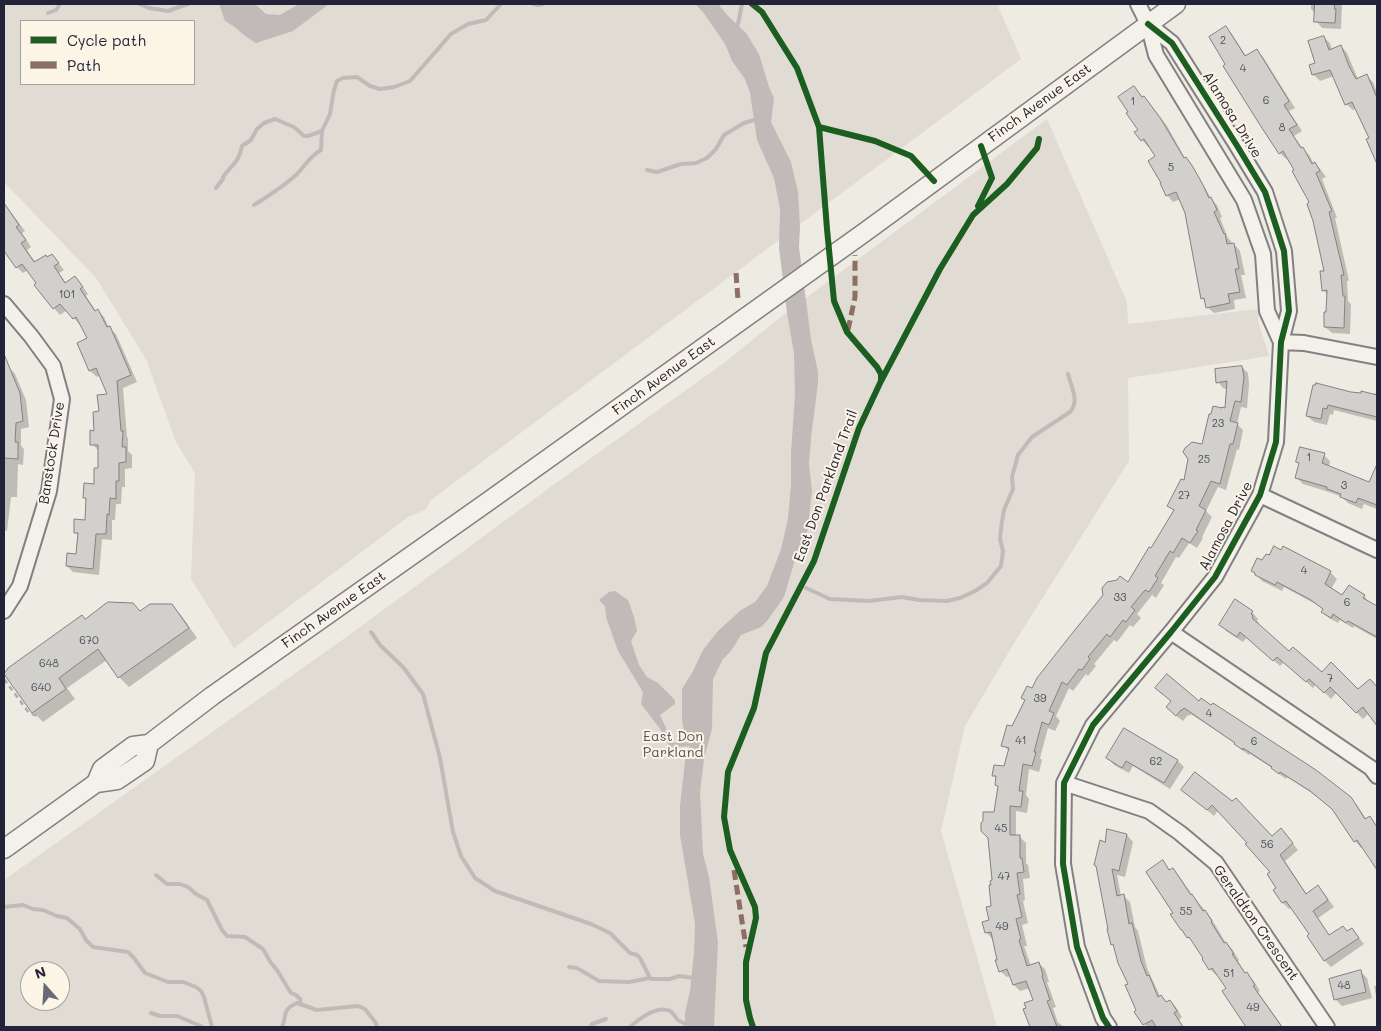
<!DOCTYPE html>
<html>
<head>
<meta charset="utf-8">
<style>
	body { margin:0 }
	#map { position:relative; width:1381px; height:1031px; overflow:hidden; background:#eeebe3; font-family:Mali,sans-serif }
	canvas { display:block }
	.frame { position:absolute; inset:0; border:5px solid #22223b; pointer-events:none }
	.legend { position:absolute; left:20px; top:20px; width:175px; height:65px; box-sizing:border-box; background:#fcf5e5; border:1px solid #a5a1a1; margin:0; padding:6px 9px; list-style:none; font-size:15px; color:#22223b }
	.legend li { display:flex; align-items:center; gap:10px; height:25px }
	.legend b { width:25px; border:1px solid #a5a1a1 }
	.north { position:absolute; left:20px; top:961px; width:50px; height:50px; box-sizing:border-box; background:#fcf5e5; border:1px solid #a5a1a1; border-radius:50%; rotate:341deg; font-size:14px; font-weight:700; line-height:20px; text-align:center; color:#22223b }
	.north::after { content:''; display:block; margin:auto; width:18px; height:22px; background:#696876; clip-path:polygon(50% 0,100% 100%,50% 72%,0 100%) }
</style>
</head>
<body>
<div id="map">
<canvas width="1381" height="1031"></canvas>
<div class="frame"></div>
<ul class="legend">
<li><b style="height:6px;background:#1b5e20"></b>Cycle path</li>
<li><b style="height:6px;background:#8d6e63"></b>Path</li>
</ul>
<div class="north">N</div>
</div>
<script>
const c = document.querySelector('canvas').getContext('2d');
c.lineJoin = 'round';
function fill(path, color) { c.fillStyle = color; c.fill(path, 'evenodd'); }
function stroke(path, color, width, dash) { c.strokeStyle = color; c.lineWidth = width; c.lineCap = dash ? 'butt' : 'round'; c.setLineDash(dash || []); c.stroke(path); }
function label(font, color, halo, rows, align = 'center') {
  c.font = font + ' Mali,sans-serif'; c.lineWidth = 4; c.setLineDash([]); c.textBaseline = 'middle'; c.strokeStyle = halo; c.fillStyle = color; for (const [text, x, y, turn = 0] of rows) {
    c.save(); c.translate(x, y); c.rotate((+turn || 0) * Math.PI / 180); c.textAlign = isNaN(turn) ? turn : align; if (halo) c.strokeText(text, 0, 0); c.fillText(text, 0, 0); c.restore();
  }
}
const green = new Path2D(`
	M4,4H997L1021,59L431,500L425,510L408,517L234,648L191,579L195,473L176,442L146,359L96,278L4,182ZM21,21H194V84H21Z
	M1047,119L1127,302L1128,324L1258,309V321L1269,356L1128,378L1129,461L1016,640L965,726L941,831L997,1027H4V880L356,630L552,486L724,363L787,312ZM30,971H60V1001H30Z`);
const water = new Path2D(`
	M219,4H255L266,14L280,15L299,4H329L293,31L256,43C244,37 236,26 225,21Z
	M695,4H718L728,16L746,33L759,54L769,87L774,98L771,122L791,162L798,192L800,227L799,247L811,339L818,372V383L811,438L809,463L812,491L806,544L797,553L784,597L767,621L761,627L741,635L731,651L723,659L713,679L712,729L704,759L700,792L703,854L709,877L718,942L714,1027H685V1013L690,991L694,952L695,924L680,835V806L685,761L690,745L684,733L682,718V689L692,673L703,650L718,631L741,610L755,602L767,586L781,549L788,519L791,484V453L795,394L794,353L787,313L779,248L780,209L774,178L757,140L750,93L745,79L732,61L725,44L703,12Z
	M615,591L628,600L634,617L637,631L631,641L639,665L647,677L658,683L675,700V704L660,715L666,728L665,734L663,733L641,704L643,692L618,651L606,617L605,606L599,600L609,592Z`);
const shadow = new Path2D(`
	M1311,4H1342L1341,29L1322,28L1316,21V14L1311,9Z
	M1226,28L1232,34L1246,56L1256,50L1263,57L1295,108L1289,111L1302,131L1294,136L1303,149L1309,155L1314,164L1315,163L1321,170L1326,177L1322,179L1337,218H1335L1349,281H1347L1348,301L1351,304L1350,334L1332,333L1325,327L1328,313V295L1323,290L1326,272L1311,203L1288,158L1286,159L1280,153L1227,65Z
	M1323,37L1330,43L1332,50L1341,46L1347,53L1358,79L1366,75L1373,82L1377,92V161L1367,140L1370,138L1357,108L1353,110L1346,104L1334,76L1320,81L1313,74Z
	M1134,87L1143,98H1144L1150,104L1167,126L1185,158L1192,165L1212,200L1217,205L1222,217L1220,218L1228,238L1231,241L1232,245L1234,244L1240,251L1245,275H1241L1246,298L1234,300L1235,309L1214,313L1207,307V303L1202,298L1187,213L1181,199L1173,202L1167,195L1157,157L1150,145L1148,147L1136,132L1140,130Z
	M4,203L25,231L22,233L31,247L27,250L36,263L48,258L52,255L64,270L59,273L66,283L75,277L81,284L88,294L86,296L96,311H98L104,317L109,328L116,334L137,382L123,388L127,437L128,438V451L132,455V468L125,469V487H122L121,504H116L115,520H112V540L102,539L99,575L73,572L67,566L77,555L79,536L75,532L86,521L87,499L85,497L95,485L99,469L98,450L92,444L100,412L109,395L101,375L97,377L90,371L79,343L88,339L80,325L67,310L60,315L54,308L35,285L37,284L28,270L23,273L17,267L4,247Z
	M4,362L15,374L26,400L29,427L21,429V446L24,449L23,465L18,464L17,497H11L7,531L4,530Z
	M1242,367L1248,373L1249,384L1247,408L1241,407L1237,424L1243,430L1239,450L1237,449L1226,490L1218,487L1206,511L1212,517L1202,537L1203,538L1197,548L1189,543L1179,558L1176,557L1161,583L1164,585L1156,598L1152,595L1137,614L1141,618L1133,627L1130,625L1117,642L1114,640L1094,664L1096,666L1088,676L1086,674L1073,691L1069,688L1056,716L1060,721L1055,731L1048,728L1040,758L1042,760L1039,772L1029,769L1026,795L1029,799L1027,813L1016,811V836H1019L1026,843V863L1028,865L1030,878L1023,879L1025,900L1023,901L1028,923L1022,925L1027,946H1024L1031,966L1038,963L1045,969L1049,982H1047L1056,1007L1053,1008L1058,1023H1059L1064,1027H1031L1025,1010L1035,1001L1030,988L1020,991L1014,985L1011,976L1007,977L1000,971L994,938L992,939L986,932L990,921L992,906L995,813L999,788L996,785L997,779L994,775L1005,768L1010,752L1003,745L1013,728L1025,701L1022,698L1033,690L1129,584L1151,550L1175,512L1169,506L1184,481L1203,446L1226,409L1228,388L1224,389L1218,382Z
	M1314,386L1362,395H1373L1374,393L1377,394V421L1334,410L1333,415L1330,414L1327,425L1314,422L1307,416Z
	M1324,455L1330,461L1329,467L1370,484L1377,467V509L1364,504L1362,509L1348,503L1342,497L1332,493L1303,484L1297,478L1300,465L1297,462Z
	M1284,547L1330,572L1337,579L1331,589L1343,597L1364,596L1370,603L1377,608V639L1354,626L1353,628L1340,620L1338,623L1329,618L1323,612L1324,610L1319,606L1284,587L1282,591L1262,581L1252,570L1270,557L1282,551Z
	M1235,601L1252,612L1258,619L1257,621L1259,623L1258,625L1289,652L1322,674L1358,691L1370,681L1377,688V724L1369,713L1363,719L1337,692L1331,699L1316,684L1313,688L1284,662L1280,666L1247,637L1243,642L1226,631L1220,624Z
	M171,605L181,615L197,638L129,687L119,677L107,660L67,688L75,699L43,722L33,712L6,674L141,612Z
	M1157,688L1199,702L1350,798L1357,805L1366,819L1369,817L1377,826V868L1363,846L1361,848L1355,841L1335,811L1318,797L1287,777L1286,779L1279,774L1272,768L1250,754L1249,755L1242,750L1236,744L1191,714L1189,716L1188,715L1183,721L1174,714L1172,702Z
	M1108,758L1178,761L1184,767L1170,789L1133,766L1129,773L1114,765Z
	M1195,774L1272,838L1287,836L1298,850L1285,861L1300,884L1307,895L1318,887L1324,893L1334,907L1318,918L1330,936L1348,932L1352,929L1364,944L1331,967L1325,961L1308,936L1311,935L1292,907L1289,909L1283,903L1275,890L1277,888L1272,872L1249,843L1218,810L1214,816L1183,790Z
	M1108,831L1127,835L1133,842L1125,877L1117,875L1121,896H1124L1130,902L1135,927L1138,931L1147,968L1160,996L1167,1003L1170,1001L1176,1007L1182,1017L1179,1020L1184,1027H1147L1136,1012L1138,1011L1129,985L1115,948L1112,944L1105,843Z
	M1163,862L1171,871L1173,869L1179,876L1193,896L1211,918L1226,943L1232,949L1239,960L1238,961L1246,974L1253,980L1260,991L1258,992L1283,1027H1248L1224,991L1227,989L1218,974L1216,975L1210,969L1205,958L1194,943L1188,937L1175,913Z
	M1360,971L1367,978L1372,998L1342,1006L1335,999Z
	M1374,986H1377V1000Z`);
const stream = new Path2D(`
	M139,4L149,8L168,11L188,4
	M533,4L538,5L543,4
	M48,13L56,10L60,4
	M736,28L738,24L742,4
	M647,170L657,172L681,164L696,163L707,158L716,149L724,135L744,123L754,120H759
	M216,188L223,179V177C232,164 239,163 242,146L251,140L257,129L264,123L275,119L294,127L304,136H308L322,131
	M254,205C268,196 283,187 296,175C304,167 310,156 321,150L322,131L330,114L334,90L337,81L343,78L357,77L370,86L380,89L394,87L410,81L451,34L468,24L486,20L501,4
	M806,588L830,599L869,601L902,597L919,600L947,601L960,598L975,591L987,583L1001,566L1003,551L1000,539L1002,521L1004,510L1013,489L1012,477L1018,455L1032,437L1070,412C1080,401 1071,386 1068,374
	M371,632L380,645L403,667L423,694L440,758L453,832L461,856L475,878L495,891L591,924L610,933L630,953L637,955L640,958L650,978
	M665,734L671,745L694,744
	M156,875L167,884H180L188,887L196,894L207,900L222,930L227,936L245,937L263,949L271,963L277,970L291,993L296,995L300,999L301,1004
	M4,907L23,905L33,909L43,910L57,916L67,918L80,929L86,940L93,947L128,952L134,958L145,973L168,982H183L196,987L201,991L204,997L212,1027
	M569,967L577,968L599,981L629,982L650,978L652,979H670L679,976L694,978
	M151,1013L160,1016H177L203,1027
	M282,1027C288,1015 280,1011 297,1003L317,1010L358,1006L365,1009L376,1023L377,1027
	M590,1027L592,1024L606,1019
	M630,1027C639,1019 657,1005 670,1011C674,1013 675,1017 678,1020C682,1023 688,1025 693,1027`);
const building = new Path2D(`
	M1315,4H1335L1334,9H1336L1335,23L1314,22Z
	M1226,26L1245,56L1257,49L1289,101L1284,105L1297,125L1289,129L1301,148L1303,147L1312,164L1315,162L1320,171L1316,173L1332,211L1329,212L1344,275H1341L1343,296H1345L1344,328L1324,327V312H1326L1327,290L1322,291L1320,271H1324L1313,221L1307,204L1309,202L1292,171L1294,170L1283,151L1279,154L1260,125L1223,66L1225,64L1209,37Z
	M1324,36L1329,50L1341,45L1349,66L1356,79L1367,74L1377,98V164L1366,139L1369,138L1352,102L1345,105L1330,70L1312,75L1309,65L1315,63L1308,41Z
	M1134,86L1142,97L1144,96L1161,119L1184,158L1186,157L1193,167L1203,185L1209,198L1211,197L1217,210L1214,212L1224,234L1225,233L1227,244L1234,243L1239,269H1235L1240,292L1228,294L1230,303L1206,308L1204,298L1201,299L1185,213L1176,192L1166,196L1160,183H1161L1148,161L1155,156L1144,139L1141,141L1134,132L1138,130L1126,113L1128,112L1118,97Z
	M4,203L19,225L16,227L26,240L21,243L34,262L46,255L47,257L52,254L59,263L54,266L65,283L75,276L83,287L80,289L95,311L98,309L107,327L110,326L131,375L117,381L121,431H123L122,447H126V462L119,463V481H116V499L110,498L109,515L107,514L106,534H96L93,569L66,566L67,553L76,554L78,533H74V519L85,520L86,498H83L84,483L94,484V468H98V445H90V430L94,431L93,412L99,411L97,395L107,394L96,368L89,371L77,343L87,338L76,317L73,319L60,304L53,309L34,285L36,283L22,264L16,268L4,251Z
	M4,354L20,393L23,421L16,423L15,442H18V459L4,458Z
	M1242,366L1244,377L1241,402L1235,401L1230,421L1238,423L1233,444H1230L1220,484L1211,481L1199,506L1206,510L1196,530L1198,531L1190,543L1182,538L1173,553L1170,551L1155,576L1158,578L1149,592L1145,590L1131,607L1135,610L1126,622L1123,620L1110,637L1107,634L1088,657L1090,659L1082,670L1079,669L1067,685L1062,682L1049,711L1054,713L1049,725L1042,722L1034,752H1036L1032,766L1023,764L1019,791H1023L1021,807L1010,806V835H1020V858H1022L1024,872L1017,873L1020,894L1017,895L1022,917L1016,919L1021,939L1019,940L1027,966L1039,962L1043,975L1042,976L1050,1000L1047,1001L1057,1027H1030L1023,1009L1026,1008L1024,1003L1033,1000L1026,981L1013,985L1007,969L999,972L995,960H997L991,932L985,933L982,922L989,920L986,907L991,906L989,885H991L990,881L992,880L988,838L981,831V823L983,821V812H994L998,786L995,785L996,776H992L994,765L1004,766L1009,748L1001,746L1007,725L1012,726L1025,700L1021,698L1027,686L1032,688L1037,678L1066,641L1103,595L1102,588L1107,582L1117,580L1120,576L1128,582L1149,547L1151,548L1174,510L1167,506L1181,479L1184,480L1188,459L1183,452L1185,448L1192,442L1202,444L1209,414H1211L1213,406L1222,408V407L1225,408L1227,381L1216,383L1215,369Z
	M1316,383L1351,392L1361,393V391L1377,395V417L1328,405L1327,409L1323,408L1321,419L1306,416L1313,385H1315Z
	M1300,447L1325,453L1322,463L1369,482L1377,464V505L1358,498L1356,503L1340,497L1341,494L1327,489V487L1295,478L1299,463L1296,462Z
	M1274,546L1281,550L1283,546L1331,571L1325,584L1342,595L1349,585L1365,595L1363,598L1377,606V637L1348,621L1346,623L1333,614L1331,618L1321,612L1323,609L1311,600L1277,582L1275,585L1255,575V573L1251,571L1257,558L1262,560L1266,554L1269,555Z
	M1235,599L1253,611L1251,614L1253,616L1252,618L1289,651L1293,647L1322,672L1331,662L1358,689L1370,679L1377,687V726L1363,707L1356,713L1330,687L1324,693L1309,679L1306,682L1277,657L1273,661L1240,632L1237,637L1219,625Z
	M108,602L133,603L140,611L150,604H172L189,628L118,678L98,649L59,678L66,689L32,713L4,674L8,668L82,615L85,619Z
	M1167,674L1199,701L1201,698L1211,705L1213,703L1316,770L1351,797L1365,819L1370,816L1377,827V870L1357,840L1354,842L1332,809L1310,791L1280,772L1279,774L1271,768L1272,767L1243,748V750L1234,744L1235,743L1184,708L1182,710H1181L1176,716L1166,707L1171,701L1155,688Z
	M1124,728L1178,760L1164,783L1126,761L1122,768L1106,758Z
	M1195,772L1232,801L1236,798L1272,836L1281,828L1293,843L1280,855L1306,894L1318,885L1328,900L1313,911L1329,935L1343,926L1347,931L1352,928L1359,938L1324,961L1307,936L1309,934L1286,901L1282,903L1273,890L1276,888L1267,874L1270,872L1245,844L1247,843L1212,805L1207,810L1181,790Z
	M1107,829L1127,834L1119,871L1112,869L1117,896L1124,894L1129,924L1132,923L1141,961L1147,976L1149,975L1158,997L1161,995L1166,1002L1170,1000L1177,1011L1174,1013L1183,1027H1156L1152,1020L1143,1025L1134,1012L1136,1010L1125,985L1128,984L1118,963L1113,944L1111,945L1107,929H1108L1096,866L1094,865L1100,840L1105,842Z
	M1163,860L1169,870L1173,868L1191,895L1192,894L1203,911L1205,910L1212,921L1211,922L1224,943L1226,942L1234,954H1232L1245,973L1247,972L1255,985L1253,986L1282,1027H1246L1222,991L1226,988L1212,968L1209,970L1202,959L1203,958L1189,937L1187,938L1182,930H1181L1170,914L1173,913L1146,872Z
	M1361,970L1366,992L1334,1000L1329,979Z`);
const path = new Path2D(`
	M4,679L29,713L38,716`);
const minor = new Path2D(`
	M1138,4L1148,24L1156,55L1244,200L1263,254L1267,311L1281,342
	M4,304L31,336L53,366L62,399L49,491L20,586L4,611
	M1281,342L1304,343L1377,357
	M1260,495L1377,550
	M1171,632L1371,768L1377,776
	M1064,783L1149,811L1180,833L1216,863L1327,1027
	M1109,1027L1103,1018L1077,947L1063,864L1064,783L1093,725L1171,632L1215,577L1260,495L1276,442L1281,342L1289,311L1284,251L1265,192L1236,144L1172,43L1148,24`);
const major = new Path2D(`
	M96,783L102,769L133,746L149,744L212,696L486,503L865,232L1176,4
	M4,849L96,783L117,780L145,761L149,744`);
const quiet = new Path2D(`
	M736,273L738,300
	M848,330L855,297V255
	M734,870L746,947`);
const cycleway = new Path2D(`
	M752,4L762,12L797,68L819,127L827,229L834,301L847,332L877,367L881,374V381
	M819,127L875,141L911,156L934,181
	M978,206L992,178L981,146
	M753,1027L750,1018L746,1000V962L756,918L755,907L730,850L724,817L728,772L754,708L766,653L814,561L859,428L881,381L940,269L973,215L1007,184L1037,148L1039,139
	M1109,1027L1103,1018L1077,947L1063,864L1064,783L1093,725L1171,632L1215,577L1260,495L1276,442L1281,342L1289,311L1284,251L1265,192L1236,144L1172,43L1148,24`);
const numberNames = [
	["2",1223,41],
	["4",1243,69],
	["6",1266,101],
	["1",1133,102],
	["8",1282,128],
	["5",1171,168],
	["101",67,295],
	["23",1218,424],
	["1",1309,458],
	["25",1204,460],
	["3",1344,486],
	["27",1184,496],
	["4",1304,571],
	["33",1120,598],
	["6",1347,603],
	["670",89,641],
	["648",49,664],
	["7",1330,679],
	["640",41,688],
	["39",1040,699],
	["4",1209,714],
	["41",1021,741],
	["6",1254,742],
	["62",1156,762],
	["45",1001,829],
	["56",1267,845],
	["47",1004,877],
	["55",1186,912],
	["49",1002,927],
	["51",1229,974],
	["48",1344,986],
	["49",1253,1008]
];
const streetNames = [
	["Finch Avenue East",1040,103,-36],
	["Alamosa Drive",1232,115,58],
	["Finch Avenue East",664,376,-36],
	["Banstock Drive",52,453,-81],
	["East Don Parkland Trail",826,486,-70],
	["Alamosa Drive",1226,526,-62],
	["Finch Avenue East",334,610,-35],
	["Geraldton Crescent",1256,923,55]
];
const parkNames = [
	["East Don",673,737],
	["Parkland",673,753]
];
fill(green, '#e0dcd3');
fill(water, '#c0bbb8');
fill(shadow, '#0003');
stroke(stream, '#c0bbb8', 4);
fill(building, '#d2d0cc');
stroke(building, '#828182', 1);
stroke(minor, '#828182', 18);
stroke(major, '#828182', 21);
stroke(path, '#afadac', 2.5, [5, 4]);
stroke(minor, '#f4f1eb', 14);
stroke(major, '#f4f1eb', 18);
stroke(quiet, '#8d6e63', 5, [10, 5]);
stroke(cycleway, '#1b5e20', 6);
label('11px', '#4e4e5f', null, numberNames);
label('14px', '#22223b', '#fcf5e5', streetNames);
label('14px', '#575665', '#fcf5e5', parkNames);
</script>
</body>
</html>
